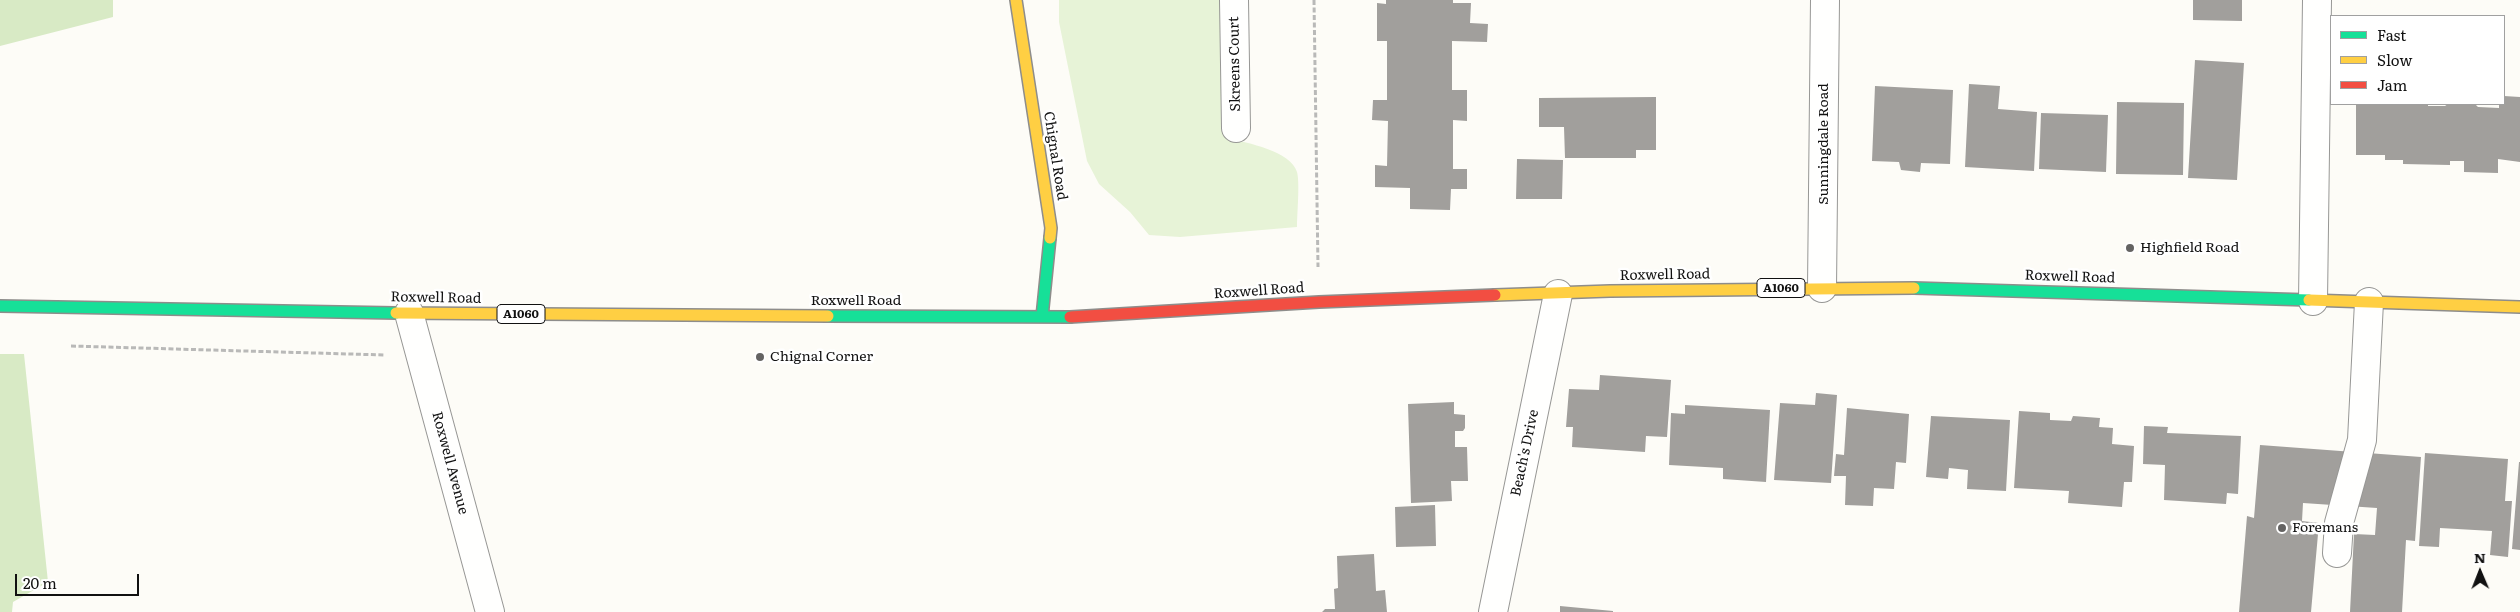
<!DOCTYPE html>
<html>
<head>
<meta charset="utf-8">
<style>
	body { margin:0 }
	#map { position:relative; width:2520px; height:612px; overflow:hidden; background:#fdfcf7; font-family:Literata,serif }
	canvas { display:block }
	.legend { position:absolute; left:2330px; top:15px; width:175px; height:90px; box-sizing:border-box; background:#fff; border:1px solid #a0a0a0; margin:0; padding:6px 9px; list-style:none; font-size:15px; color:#111 }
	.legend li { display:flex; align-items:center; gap:10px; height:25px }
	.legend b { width:25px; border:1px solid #a0a0a0 }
	.north { position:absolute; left:2455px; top:547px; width:50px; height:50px; -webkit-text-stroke:4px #fff; paint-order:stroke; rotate:359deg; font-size:14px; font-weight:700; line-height:20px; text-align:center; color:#111 }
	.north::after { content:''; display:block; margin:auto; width:18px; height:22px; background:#111; clip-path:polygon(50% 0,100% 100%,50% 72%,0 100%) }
	.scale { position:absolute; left:15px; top:574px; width:124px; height:22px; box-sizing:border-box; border:2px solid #111; border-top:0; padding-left:6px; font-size:15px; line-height:18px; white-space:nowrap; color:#111; -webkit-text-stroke:4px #fff; paint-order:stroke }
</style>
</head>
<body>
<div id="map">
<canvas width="2520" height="612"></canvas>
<ul class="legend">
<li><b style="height:6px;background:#16e098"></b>Fast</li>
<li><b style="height:6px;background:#ffcf43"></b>Slow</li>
<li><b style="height:6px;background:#f24e42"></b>Jam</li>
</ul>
<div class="north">N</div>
<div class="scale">20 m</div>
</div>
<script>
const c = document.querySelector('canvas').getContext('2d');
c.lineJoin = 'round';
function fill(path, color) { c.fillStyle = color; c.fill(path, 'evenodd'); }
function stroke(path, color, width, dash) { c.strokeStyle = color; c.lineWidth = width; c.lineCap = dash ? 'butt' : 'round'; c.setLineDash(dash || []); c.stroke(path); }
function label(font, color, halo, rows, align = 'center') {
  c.font = font + ' Literata,serif'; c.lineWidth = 5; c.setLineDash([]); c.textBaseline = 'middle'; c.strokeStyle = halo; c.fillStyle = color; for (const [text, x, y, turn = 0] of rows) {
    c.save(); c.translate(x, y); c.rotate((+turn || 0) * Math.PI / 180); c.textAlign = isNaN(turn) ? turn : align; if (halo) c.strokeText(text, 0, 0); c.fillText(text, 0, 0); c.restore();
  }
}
const green = new Path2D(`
	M1059,0H1224L1228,138C1247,143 1291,151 1297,172C1300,183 1297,214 1297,227L1180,237L1149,235L1130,212L1099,184L1087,161L1059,22Z`);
const forest = new Path2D(`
	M0,0H113V17L0,46Z
	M0,354H24L48,582L13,602L12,612H0Z`);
const building = new Path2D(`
	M1386,0H1453V3H1471L1470,23L1488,24L1487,42L1452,41V90H1467V121L1453,120V169H1467V189H1451L1450,210L1410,209V188L1375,187V165L1387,166L1388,121L1372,120L1373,100H1387V41H1377V3L1386,4Z
	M2193,0H2242V21L2193,20Z
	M2195,60L2244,63L2237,180L2188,178Z
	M1969,84L2000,86L1998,109L2037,112L2034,171L1965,167Z
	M1875,86L1953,90L1950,164L1921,163L1920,172L1901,170L1899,162L1872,161Z
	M2504,96L2520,97V162L2498,159V173L2464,172V161H2450V165L2403,164V160H2385V155H2356V104H2428V106H2445L2448,104H2475L2478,107L2499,108V104H2504Z
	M1656,97V150H1636V158H1565L1564,127H1539V98Z
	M2117,102L2184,103L2183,175L2116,174Z
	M2041,113L2108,115L2106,172L2039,169Z
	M1517,159L1563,160L1562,199H1516Z
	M1600,375L1671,380L1667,437L1646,436L1645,452L1572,447L1573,427H1566L1569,389L1599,390Z
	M1816,393L1837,395L1831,483L1774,480L1780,403L1815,405Z
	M1454,402V414L1465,415V428L1463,431H1455V447H1467L1468,481H1451L1452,501L1411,503L1408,404Z
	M1685,405L1770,410L1766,482L1723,479V468L1669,465L1671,413L1685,414Z
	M1847,408L1909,414L1906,463L1896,462L1894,489L1874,488L1873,506L1845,505L1846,476H1834L1836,454L1844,455Z
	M2019,411L2050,413V420L2071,421L2073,416L2100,418L2099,427L2113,428L2112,444L2134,446L2132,482H2124L2122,507L2068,503L2069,491L2014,488Z
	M1931,416L2010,420L2006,491L1967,489L1968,470L1949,468L1948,479L1926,477Z
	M2144,426L2168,427L2167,433L2241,436L2238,494L2227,493L2226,504L2164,500L2165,465L2143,464Z
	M2260,445L2421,457L2415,541L2406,540L2402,612H2350L2354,534L2375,535L2377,508L2303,503L2302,521L2319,523L2311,612H2239L2247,516L2254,518Z
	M2425,453L2508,459L2505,501H2512L2508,557L2490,555L2492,531L2440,528L2439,547L2419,546Z
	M2519,462H2520V550L2512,549Z
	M1435,505L1436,546L1396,547L1395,507Z
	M1374,554L1376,591L1385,590L1387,612H1322L1325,609H1335L1334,589L1338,588L1337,556Z
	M1560,606L1613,611V612H1560Z`);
const path = new Path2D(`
	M1314,0L1318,267
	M71,346L384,355`);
const street = new Path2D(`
	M1234,0L1236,128
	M1822,288L1825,0
	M2313,301L2317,0
	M409,313L490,612
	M2337,553L2339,523L2362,440L2369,302
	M1493,612L1558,294`);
const fast = new Path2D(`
	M1914,288L2309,300
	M0,306L396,313
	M828,316L1070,317
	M1042,317L1050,238`);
const slow = new Path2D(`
	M1016,0L1051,228L1050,238
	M1495,295L1610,291L1914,288
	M2309,300L2520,307
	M396,313L828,316`);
const jam = new Path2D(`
	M1070,317L1319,302L1495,295`);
const markers = [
	[2130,248,5,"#646362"],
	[760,357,5,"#646362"],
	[2282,528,5,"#646362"]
];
const shields = [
	[1781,288,48],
	[521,314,48]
];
const shieldNames = [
	["A1060",1781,288],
	["A1060",521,314]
];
const streetNames = [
	["Skreens Court",1235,64,-91],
	["Sunningdale Road",1824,144,-90],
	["Chignal Road",1055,156,81],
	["Roxwell Road",1665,275,-1],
	["Roxwell Road",2070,277,2],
	["Roxwell Road",1259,291,-4],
	["Roxwell Road",436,298,1],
	["Roxwell Road",856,301],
	["Beach's Drive",1525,453,-78],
	["Roxwell Avenue",450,463,75]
];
const poiNames = [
	["Highfield Road",2140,248],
	["Chignal Corner",770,357],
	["Foremans",2292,528]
];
fill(green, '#e7f3d7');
fill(forest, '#d8eac5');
fill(building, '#a19f9c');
stroke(street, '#979795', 30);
stroke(fast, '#8e8d8b', 14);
stroke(slow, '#8e8d8b', 14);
stroke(jam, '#8e8d8b', 14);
stroke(path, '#b9b9b8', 3, [5, 2.5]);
stroke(street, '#fffffe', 28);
stroke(fast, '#16e098', 11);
stroke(slow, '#ffcf43', 11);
stroke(jam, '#f24e42', 11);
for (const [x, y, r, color] of markers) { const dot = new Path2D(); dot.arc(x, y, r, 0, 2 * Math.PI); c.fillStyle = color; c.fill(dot); stroke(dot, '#fff', 2); }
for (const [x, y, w] of shields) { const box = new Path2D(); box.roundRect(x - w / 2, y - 9.5, w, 19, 4); c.fillStyle = '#fff'; c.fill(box); stroke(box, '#111', 1); }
label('bold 12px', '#111', null, shieldNames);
label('14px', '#111', '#fff', streetNames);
label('14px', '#111', '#fff', poiNames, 'left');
</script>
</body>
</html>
